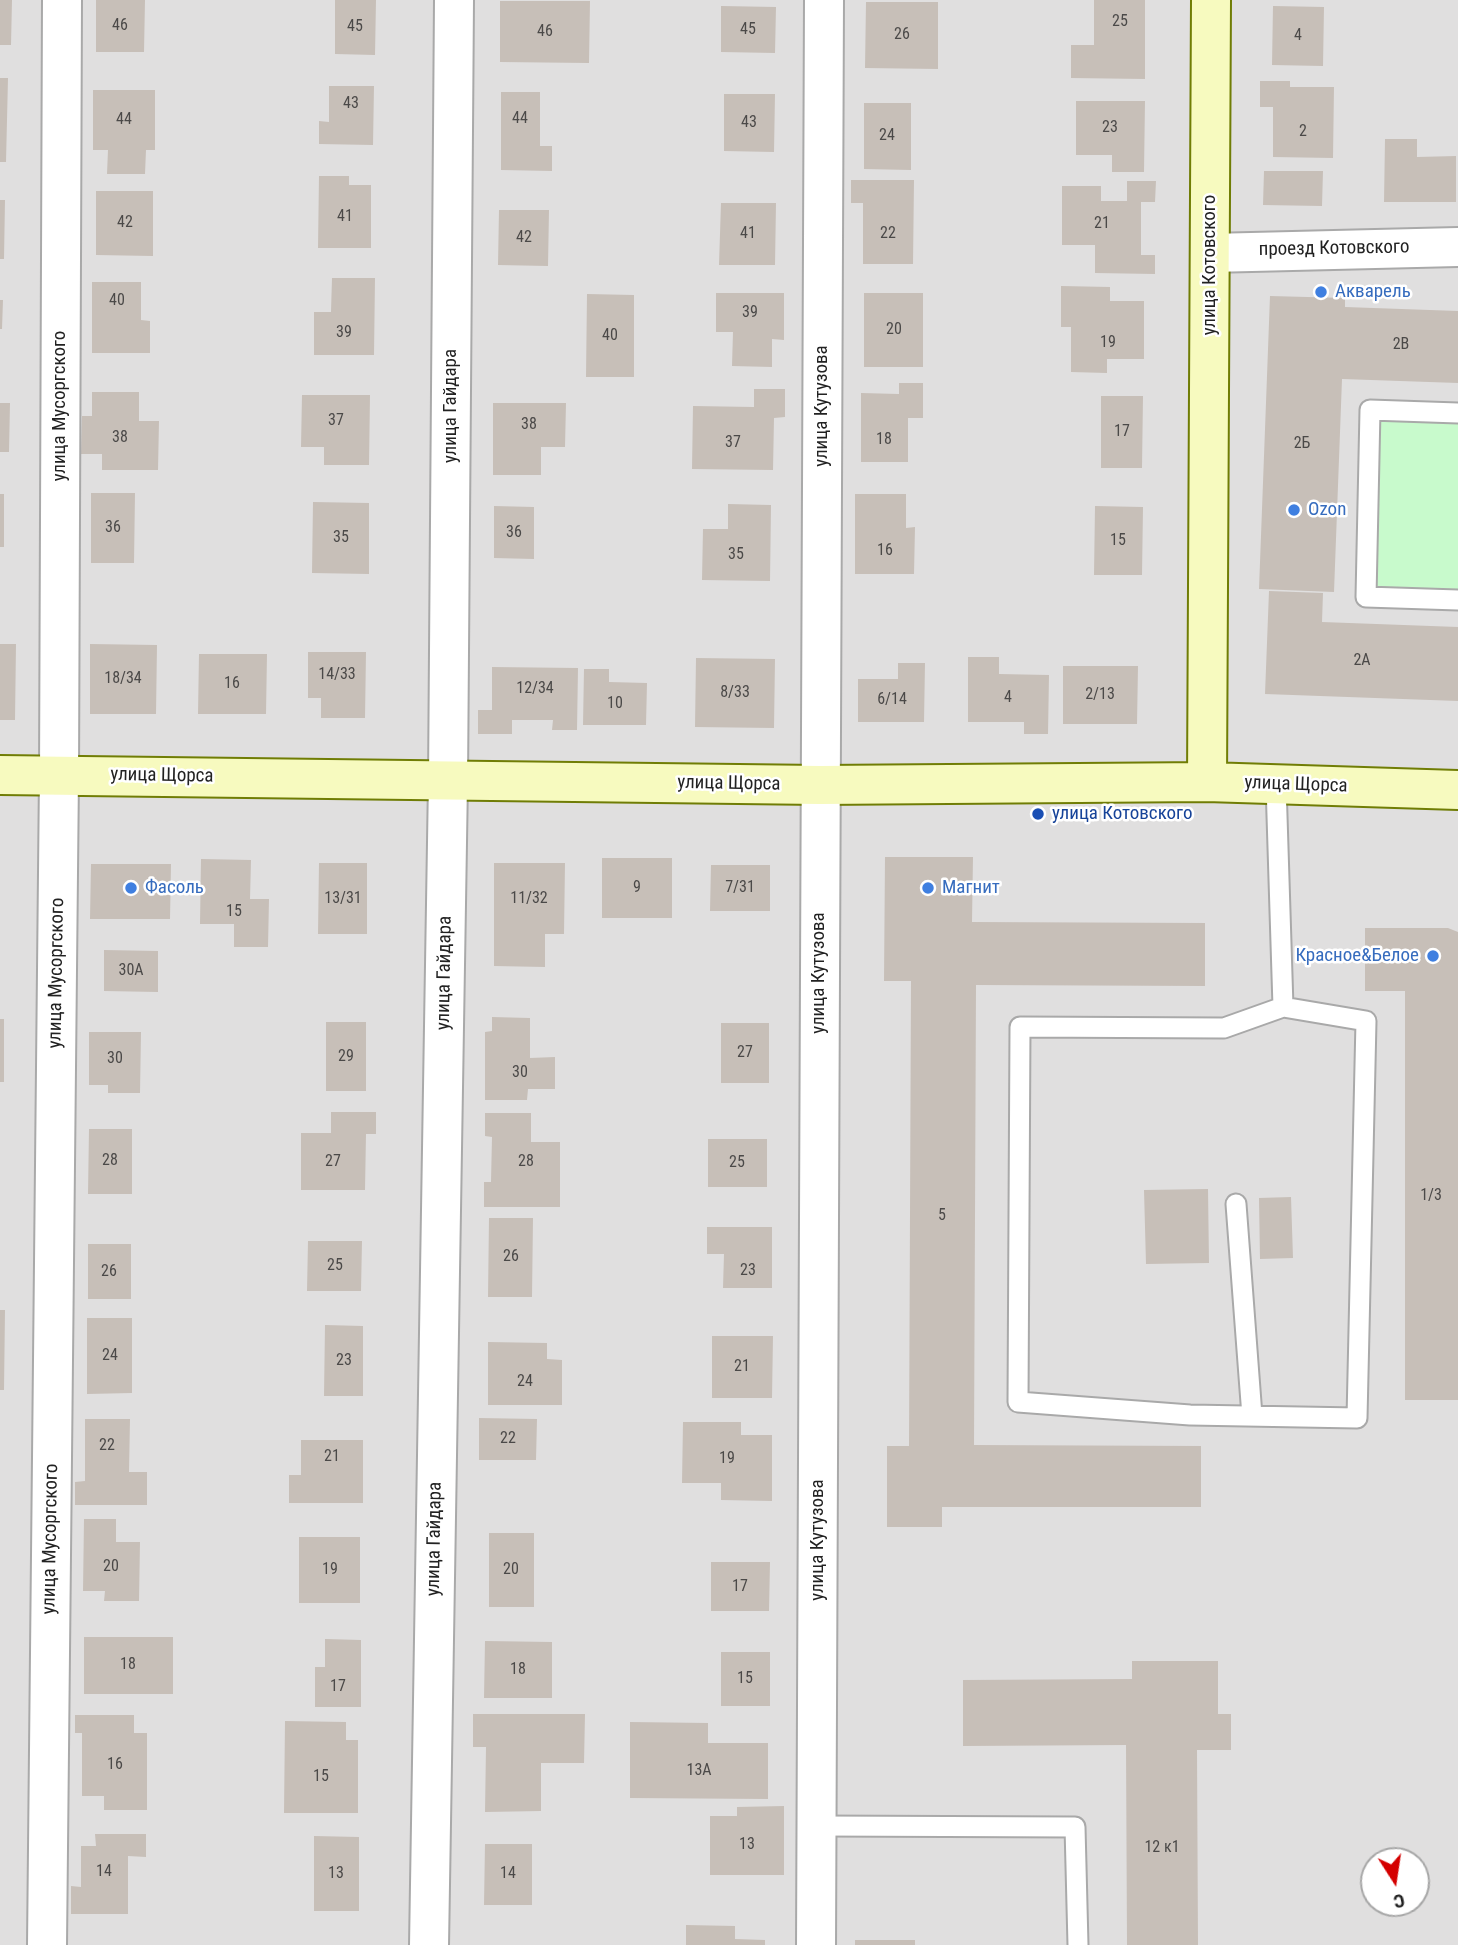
<!DOCTYPE html>
<html>
<head>
<meta charset="utf-8">
<style>
	body { margin:0 }
	#map { position:relative; width:1458px; height:1945px; overflow:hidden; background:#f2efe9; font-family:"Roboto Condensed",sans-serif }
	canvas { display:block }
	.north { position:absolute; left:1360px; top:1847px; width:70px; height:70px; box-sizing:border-box; background:#fff; border:2px solid #a7a7a7; border-radius:50%; rotate:168deg; font-size:19px; font-weight:700; line-height:28px; text-align:center; color:#222 }
	.north::after { content:''; display:block; margin:auto; width:24px; height:32px; background:#d40000; clip-path:polygon(50% 0,100% 100%,50% 72%,0 100%) }
</style>
</head>
<body>
<div id="map">
<canvas width="1458" height="1945"></canvas>
<div class="north">С</div>
</div>
<script>
const c = document.querySelector('canvas').getContext('2d');
c.lineJoin = 'round';
function fill(path, color) { c.fillStyle = color; c.fill(path, 'evenodd'); }
function stroke(path, color, width, dash) { c.strokeStyle = color; c.lineWidth = width; c.lineCap = dash ? 'butt' : 'round'; c.setLineDash(dash || []); c.stroke(path); }
function label(font, color, halo, rows, align = 'center') {
  c.font = font + ' "Roboto Condensed",sans-serif'; c.lineWidth = 5; c.setLineDash([]); c.textBaseline = 'middle'; c.strokeStyle = halo; c.fillStyle = color; for (const [text, x, y, turn = 0] of rows) {
    c.save(); c.translate(x, y); c.rotate((+turn || 0) * Math.PI / 180); c.textAlign = isNaN(turn) ? turn : align; if (halo) c.strokeText(text, 0, 0); c.fillText(text, 0, 0); c.restore();
  }
}
const residential = new Path2D(`
	M0,0H1458V1945H0ZM1374,1861H1416V1903H1374Z`);
const park = new Path2D(`
	M1370,410L1458,413V600L1366,597Z`);
const building = new Path2D(`
	M0,0H12L11,45H0Z
	M96,0H145L144,52H96Z
	M335,0H376L375,55L335,54Z
	M1094,0H1145V79L1071,78V45H1094Z
	M500,1H590L589,63L500,62Z
	M866,2H938V69L865,68Z
	M721,6L776,7L775,53L721,52Z
	M1273,6L1324,7L1323,66L1272,65Z
	M0,78H8L6,162H0Z
	M1260,81H1290V87H1334L1333,158L1273,157V107H1260Z
	M329,86H374L373,145L319,144V121L329,122Z
	M93,90H155V150H146L145,174H107L108,150H93Z
	M501,92H540V146H552V171L501,170Z
	M724,94H775L774,152L724,151Z
	M1076,101H1145L1144,172H1112V155H1076Z
	M864,103H911V170L864,169Z
	M1385,139H1417V157L1456,156V202H1384Z
	M1264,171H1323L1322,206L1263,205Z
	M319,176H349V185H371V248H318Z
	M851,180H914L913,264H863V203H851Z
	M1127,181H1156L1155,202H1141V255H1155V274L1095,273V245H1062V186H1101V201H1127Z
	M96,191H153V256L96,255Z
	M0,200H5L4,259H0Z
	M721,203H776L775,265H719Z
	M499,210H549L548,266L498,265Z
	M332,278H375L374,355H314V312H331Z
	M92,282H141V320L150,321V353H92Z
	M1061,286L1110,287V301H1144V359H1107V373L1071,372V327H1061Z
	M716,293H784V340L772,339V367L732,366L733,332H716Z
	M864,293H923V367H864Z
	M587,294L634,295V377H586Z
	M1270,296L1345,298V307L1458,311V383L1342,379L1334,592L1259,589Z
	M0,300H3L2,329H0Z
	M899,383H923V418H908V462H861V393L899,394Z
	M754,389H785V417L774,418L773,470L692,469L693,406L754,407Z
	M92,392H139V421H159L158,470H102V454H81L82,416H92Z
	M302,395H370L369,465H324V447H301Z
	M1101,396H1143L1142,468H1101Z
	M0,403H10L9,452H0Z
	M493,403H566L565,447H541V475H493Z
	M91,493H135L134,563H91Z
	M0,494H4V547H0Z
	M855,494H906V528L915,527L914,574H855Z
	M313,502L369,503V574L312,573Z
	M728,504L771,505L770,581L702,580L703,529H728Z
	M494,506L534,507V559L494,558Z
	M1095,506L1143,507L1142,575H1094Z
	M1269,591L1323,593L1322,622L1458,627V701L1265,694Z
	M0,644H16L15,720H0Z
	M90,644L157,645L156,714H90Z
	M308,652H366L365,718H321V698H308Z
	M199,654H267L266,714H198Z
	M968,657H999V674L1049,675L1048,734H1024V722H968Z
	M696,658L775,659L774,728L695,727Z
	M898,663H925L924,722H858V679H898Z
	M1063,666H1138L1137,724H1063Z
	M492,667L578,668L577,730H552L553,720H512V734H478V710H492Z
	M584,669H609V682L647,683L646,725H583Z
	M885,857H973L972,922L1205,923V986L976,985L974,1445L1201,1446V1507H942V1527H887V1446H909L911,981H884Z
	M602,858H672V918H602Z
	M201,859L251,860L250,899H269L268,947H234V924H200Z
	M319,863H367V934H318Z
	M494,863H565L564,934H545V967L494,966Z
	M91,864H171L170,919H90Z
	M711,865H770V911H710Z
	M1365,928H1448L1458,932V1400H1405V991H1365Z
	M104,950L158,951V992L104,991Z
	M492,1017L530,1018V1058L555,1057V1089H528L527,1100H485V1032L492,1031Z
	M0,1019H4V1082H0Z
	M326,1022H366V1091H326Z
	M721,1023H769V1083H721Z
	M89,1032H141L140,1093H108V1085H89Z
	M331,1112H376V1134H366L365,1190H301V1133H331Z
	M485,1113H531V1142H560V1207H484V1182H491L492,1137L485,1136Z
	M89,1129H132V1194H88Z
	M708,1139H767V1187H708Z
	M1208,1189L1209,1263L1146,1264L1144,1190Z
	M1291,1197L1293,1258L1260,1259L1259,1198Z
	M489,1218H533L532,1297H488Z
	M707,1227H772V1288H723L724,1254H707Z
	M308,1241H362L361,1291H307Z
	M88,1244H131V1299H88Z
	M0,1310H5L4,1390H0Z
	M87,1318H132V1393L87,1394Z
	M325,1325L363,1326V1396H324Z
	M712,1336H773L772,1398H712Z
	M488,1342L547,1343V1359L562,1360V1405H488Z
	M479,1418L537,1419L536,1460H479Z
	M85,1419H130L129,1472H147V1505H75V1482L85,1481Z
	M683,1422H741V1435H772V1501L721,1500V1483H682Z
	M301,1440H363V1503H289V1475H301Z
	M84,1519H116V1542H140L139,1601H104L105,1591H83Z
	M489,1533H534V1607H489Z
	M299,1537H360V1603H299Z
	M711,1562H770L769,1611H711Z
	M84,1637H173V1694H84Z
	M325,1639L361,1640V1707H315V1667H325Z
	M485,1641L552,1642V1698H484Z
	M721,1652H770V1706H721Z
	M1132,1661H1218V1714H1231V1750H1197L1198,1945H1127L1126,1745L963,1746V1680L1132,1679Z
	M473,1714H585L584,1763H541V1811L485,1812L486,1747H473Z
	M75,1715H134V1733H147V1810H104V1796H82V1733H75Z
	M285,1721L346,1722V1740H358V1813H284Z
	M630,1722L708,1723V1743H768V1799L630,1798Z
	M784,1806V1875H710V1816H737V1807Z
	M95,1834H146V1857L128,1856V1914H71V1886L81,1887V1846H96Z
	M314,1836L359,1837V1911H314Z
	M485,1844H532V1905H484Z
	M686,1925L735,1926V1939L765,1940V1945H686Z
	M855,1940H915V1945H855Z`);
const lane = new Path2D(`
	M1458,413L1370,410L1366,597L1458,600
	M1276,784L1283,1007L1366,1021L1357,1418L1190,1415L1018,1402L1020,1027L1224,1028L1283,1007
	M1236,1204L1252,1416
	M818,1826L1075,1827L1078,1945`);
const street = new Path2D(`
	M1210,253L1458,247
	M47,1945L59,775L62,0
	M429,1945L448,781L454,0
	M816,1945L824,0`);
const secondary = new Path2D(`
	M0,775L820,785L1207,782L1458,790
	M1207,782L1211,0`);
const markers = [
	[1321,292,7,"#3f7fe0"],
	[1294,510,7,"#3f7fe0"],
	[1038,814,7,"#1a4fb4"],
	[131,888,7,"#3f7fe0"],
	[928,888,7,"#3f7fe0"],
	[1433,956,7,"#3f7fe0"]
];
const numberNames = [
	["25",1120,22],
	["46",120,26],
	["45",355,27],
	["45",748,30],
	["46",545,32],
	["26",902,35],
	["4",1298,36],
	["43",351,104],
	["44",520,119],
	["44",124,120],
	["43",749,123],
	["23",1110,128],
	["2",1303,132],
	["24",887,136],
	["41",345,217],
	["42",125,223],
	["21",1102,224],
	["41",748,234],
	["22",888,234],
	["42",524,238],
	["40",117,301],
	["39",750,313],
	["20",894,330],
	["39",344,333],
	["40",610,336],
	["19",1108,343],
	["2В",1401,345],
	["37",336,421],
	["38",529,425],
	["17",1122,432],
	["38",120,438],
	["18",884,440],
	["37",733,443],
	["2Б",1302,444],
	["36",113,528],
	["36",514,533],
	["35",341,538],
	["15",1118,541],
	["16",885,551],
	["35",736,555],
	["2А",1362,661],
	["14/33",337,675],
	["18/34",123,679],
	["16",232,684],
	["12/34",535,689],
	["8/33",735,693],
	["2/13",1100,695],
	["4",1008,698],
	["6/14",892,700],
	["10",615,704],
	["9",637,888],
	["7/31",740,888],
	["13/31",343,899],
	["11/32",529,899],
	["15",234,912],
	["30А",131,971],
	["27",745,1053],
	["29",346,1057],
	["30",115,1059],
	["30",520,1073],
	["28",110,1161],
	["27",333,1162],
	["28",526,1162],
	["25",737,1163],
	["1/3",1431,1196],
	["5",942,1216],
	["26",511,1257],
	["25",335,1266],
	["23",748,1271],
	["26",109,1272],
	["24",110,1356],
	["23",344,1361],
	["21",742,1367],
	["24",525,1382],
	["22",508,1439],
	["22",107,1446],
	["21",332,1457],
	["19",727,1459],
	["20",111,1567],
	["19",330,1570],
	["20",511,1570],
	["17",740,1587],
	["18",128,1665],
	["18",518,1670],
	["15",745,1679],
	["17",338,1687],
	["16",115,1765],
	["13А",699,1771],
	["15",321,1777],
	["13",747,1845],
	["12 к1",1162,1848],
	["14",104,1872],
	["13",336,1874],
	["14",508,1874]
];
const streetNames = [
	["проезд Котовского",1334,249,-1],
	["улица Котовского",1210,265,-90],
	["улица Мусоргского",60,406,-90],
	["улица Гайдара",451,406,-90],
	["улица Кутузова",822,406,-90],
	["улица Щорса",162,776,1],
	["улица Щорса",729,784,1],
	["улица Щорса",1296,785,2],
	["улица Мусоргского",57,973,-89],
	["улица Гайдара",445,973,-89],
	["улица Кутузова",819,973,-90],
	["улица Мусоргского",51,1539,-89],
	["улица Гайдара",435,1539,-89],
	["улица Кутузова",818,1540,-90]
];
const shopNames = [
	["Акварель",1335,292],
	["Ozon",1308,510],
	["Фасоль",145,888],
	["Магнит",942,888],
	["Красное&Белое",1419,956,"right"]
];
const transitNames = [
	["улица Котовского",1052,814]
];
fill(residential, '#e0dfdf');
fill(park, '#c8facc');
fill(building, '#c7bfb8');
stroke(lane, '#a9a9a9', 23);
stroke(street, '#a9a9a9', 42);
stroke(secondary, '#707d05', 42);
stroke(lane, '#fff', 19);
stroke(street, '#fff', 38);
stroke(secondary, '#f7fabf', 38);
for (const [x, y, r, color] of markers) { const dot = new Path2D(); dot.arc(x, y, r, 0, 2 * Math.PI); c.fillStyle = color; c.fill(dot); stroke(dot, '#fff', 2.5); }
label('16px', '#4b4948', null, numberNames);
label('19px', '#222', '#fff', streetNames);
label('19px', '#366cbe', '#fff', shopNames, 'left');
label('19px', '#164399', '#fff', transitNames, 'left');
</script>
</body>
</html>
